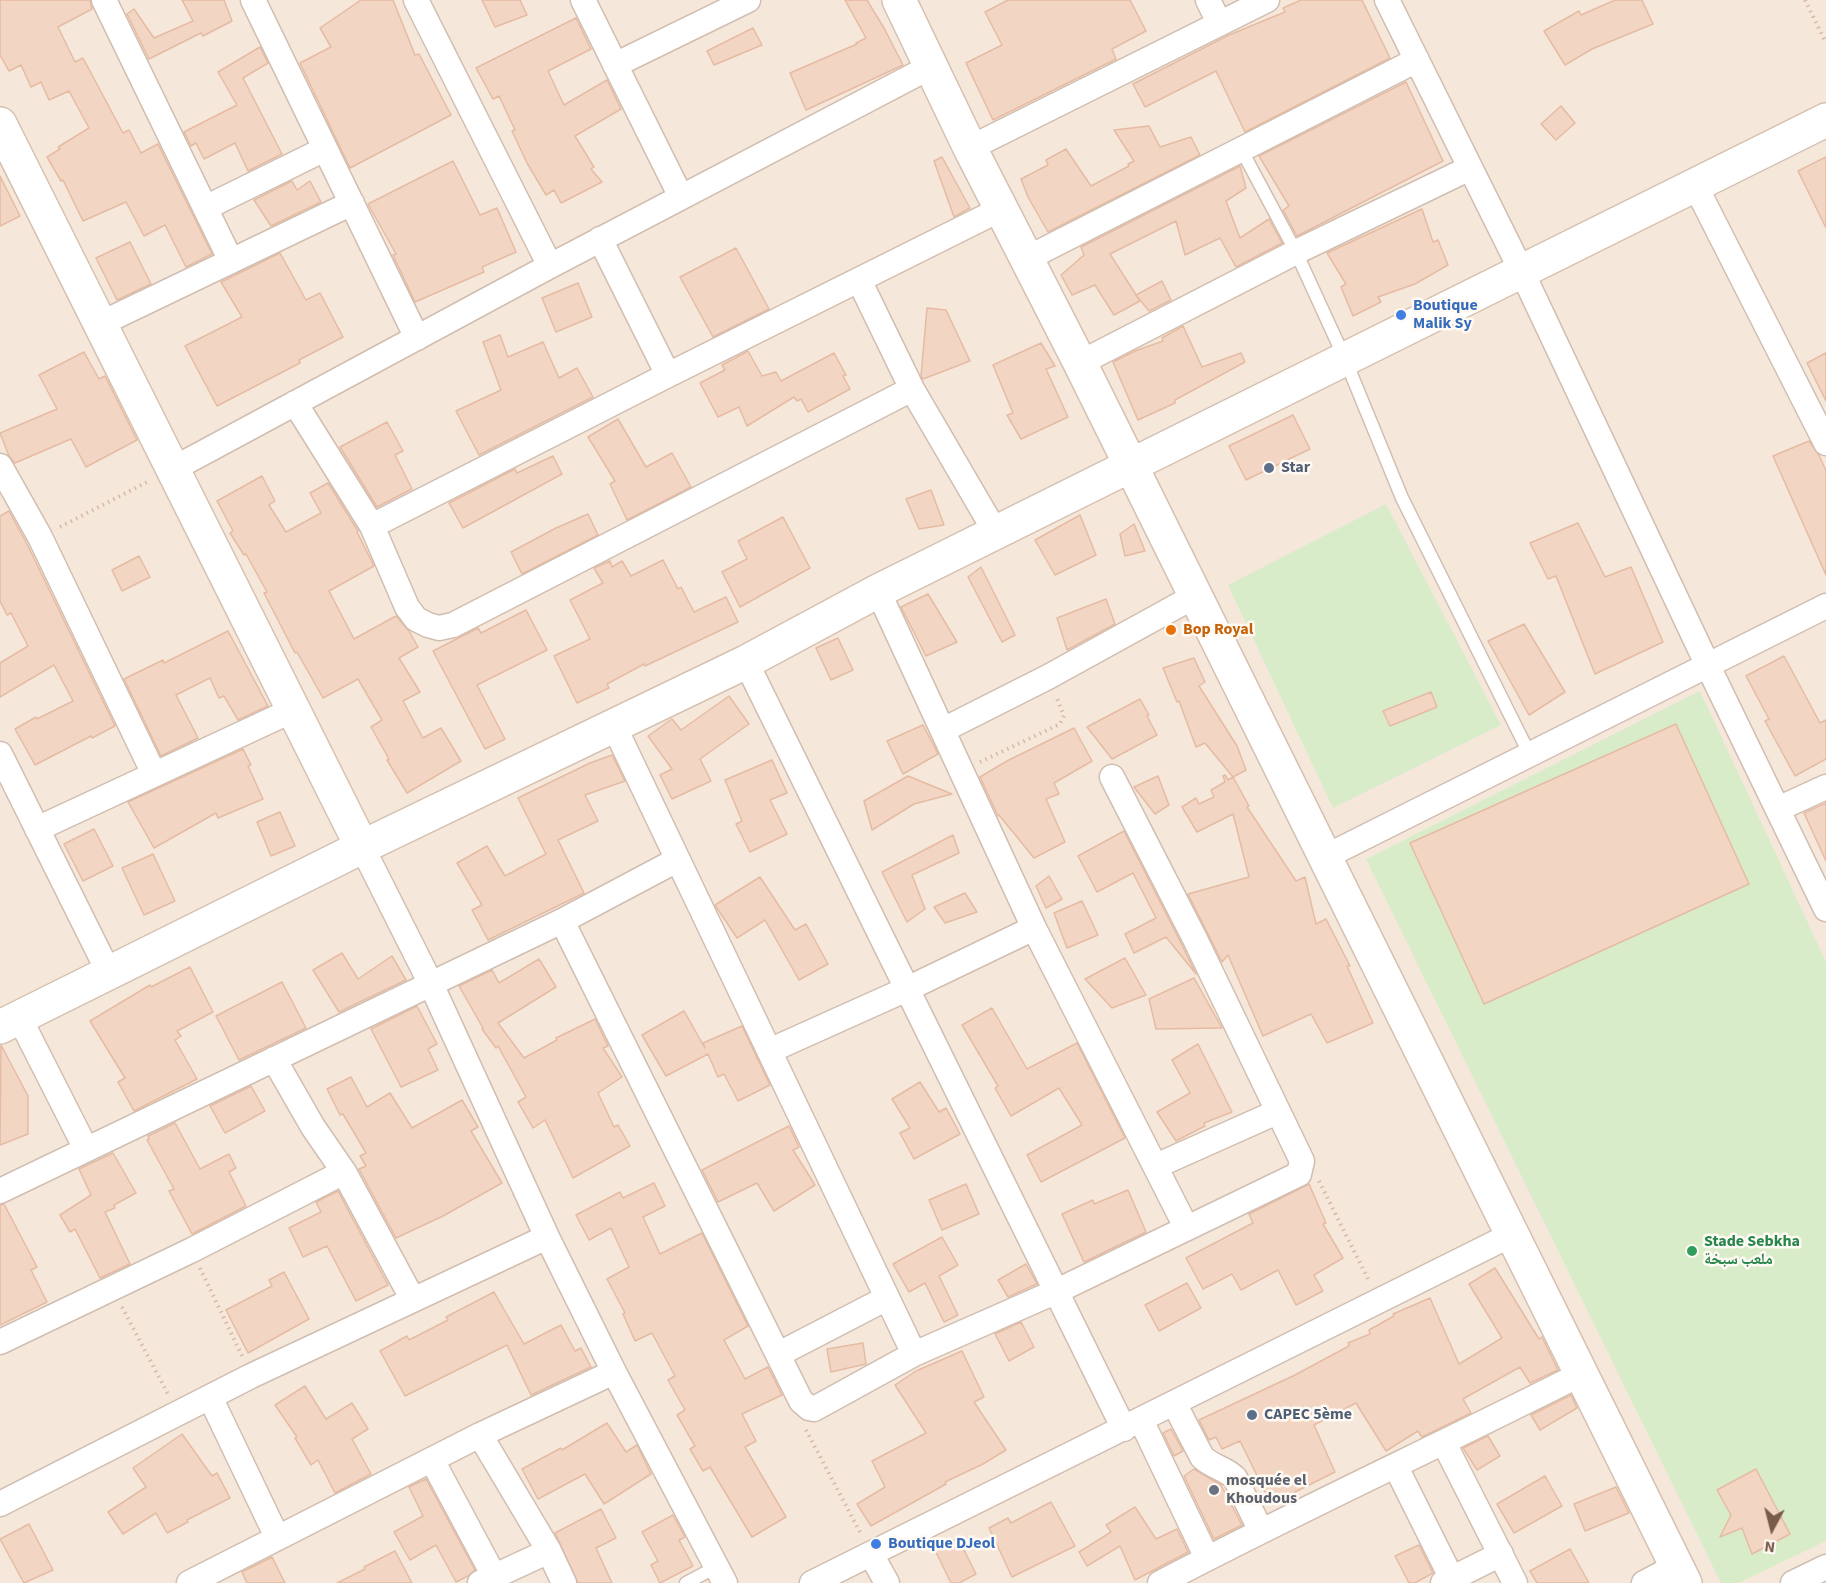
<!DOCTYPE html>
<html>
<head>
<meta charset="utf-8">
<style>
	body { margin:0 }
	#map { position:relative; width:1826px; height:1583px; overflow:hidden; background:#fdf6ec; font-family:"Source Sans 3",sans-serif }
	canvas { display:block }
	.north { position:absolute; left:1742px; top:1499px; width:60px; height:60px; -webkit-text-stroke:4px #fffaf3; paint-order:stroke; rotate:187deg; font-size:16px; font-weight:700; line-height:24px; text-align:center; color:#7a5c4d }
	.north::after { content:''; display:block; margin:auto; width:21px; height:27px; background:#7a5c4d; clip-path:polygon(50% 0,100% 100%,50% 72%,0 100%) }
</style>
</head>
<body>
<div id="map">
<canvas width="1826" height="1583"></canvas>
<div class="north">N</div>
</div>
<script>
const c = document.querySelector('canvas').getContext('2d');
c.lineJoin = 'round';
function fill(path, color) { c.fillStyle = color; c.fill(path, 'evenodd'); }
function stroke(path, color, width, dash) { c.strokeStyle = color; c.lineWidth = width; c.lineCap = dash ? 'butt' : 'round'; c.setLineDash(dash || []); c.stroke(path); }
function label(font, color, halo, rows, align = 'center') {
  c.font = font + ' "Source Sans 3","Noto Naskh Arabic",sans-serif'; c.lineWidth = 5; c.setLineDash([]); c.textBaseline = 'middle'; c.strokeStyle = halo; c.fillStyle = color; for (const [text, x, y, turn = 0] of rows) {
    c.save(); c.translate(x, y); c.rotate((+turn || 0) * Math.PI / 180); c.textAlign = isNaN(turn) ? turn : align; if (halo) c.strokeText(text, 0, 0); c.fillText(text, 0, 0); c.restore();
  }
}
const residential = new Path2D(`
	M0,0H1826V1583H0Z`);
const green = new Path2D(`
	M1386,504L1501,725L1333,808L1228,585Z
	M1700,691L1826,962V1541L1738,1583H1721L1366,859Z`);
const building = new Path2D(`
	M0,0H90L92,9L58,27L75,62L83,58L123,133L129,130L141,153L158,144L212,254L186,267L165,225L144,236L126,202L83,221L63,180L61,181L47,157L60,149L58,147L89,128L69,91L49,100L41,82L31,87L21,65L9,71L0,55Z
	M182,0H224L232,21L203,36L201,33L149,59L127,14L134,9L154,38L193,21Z
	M361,0H393L415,55L419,54L451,115L350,168L300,63L331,47L320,28Z
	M482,0H520L527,15L495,27Z
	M845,0H867L884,28L903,65L806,110L790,73L857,44L856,43L866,38Z
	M1008,0H1130L1146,31L1112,49L1116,59L993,120L966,63L1002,45L985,12Z
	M1301,0H1362L1390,58L1245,132L1216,71L1145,107L1133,84L1229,35L1285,12L1283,8Z
	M1615,0H1642L1653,24L1592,49L1565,65L1544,31L1579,11L1581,15Z
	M576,18L591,49L548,71L564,105L607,80L621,109L575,136L594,167L591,169L602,182L561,203L554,190L546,195L527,163L512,131L515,130L499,96L493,99L476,68Z
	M753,28L762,45L714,65L707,51Z
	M260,47L268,63L243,78L282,154L248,171L235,143L204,159L196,143L191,146L184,132L237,105L218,72Z
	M1406,82L1443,161L1297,236L1283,210L1289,206L1259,156Z
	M1561,106L1575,123L1556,140L1541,124Z
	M1149,126L1160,147L1191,137L1200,155L1048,232L1028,197L1021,179L1048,165L1046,160L1066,149L1091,186L1129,166L1128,164L1134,161L1114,130Z
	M942,157L970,208L954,217L934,161Z
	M1826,157V228L1798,171Z
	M453,161L480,215L497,208L516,252L482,267L484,272L415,302L393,255L396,254L368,204Z
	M1240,166L1246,188L1226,201L1240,238L1269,219L1282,243L1236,267L1220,238L1185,255L1176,221L1110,254L1140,301L1114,315L1095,285L1072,295L1061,275L1084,255L1081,247Z
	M0,176L20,216L0,226Z
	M292,181L297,190L310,181L321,202L271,226L254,200Z
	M1422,209L1433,242L1438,240L1448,265L1415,284L1378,297L1381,302L1353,316L1341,287L1346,284L1327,253Z
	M130,242L151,284L117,300L96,258Z
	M736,248L769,309L713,337L680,277Z
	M280,253L306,300L320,293L343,337L299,360L300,363L217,406L185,346L242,317L221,282Z
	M1162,281L1171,300L1149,311L1136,295Z
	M578,283L592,317L556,332L542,298Z
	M927,308L946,310L970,361L923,379L921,376Z
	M1183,326L1202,367L1241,353L1245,362L1175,400V403L1138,420L1113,362L1135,351L1163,341L1162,338Z
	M500,335L508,357L543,342L559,378L577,368L593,397L479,455L456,411L501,390L483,342Z
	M1041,343L1055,366L1046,369L1068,417L1021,439L1007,415L1013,413L993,365Z
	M748,351L762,376L776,372L781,381L834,353L846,375L843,376L850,389L808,412L801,399L797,401L794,397L747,426L739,407L718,417L700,383L725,370L722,365Z
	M84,352L99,379L105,376L137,440L86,467L71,439L15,463L9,456L0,433L57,409L39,375Z
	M1826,353V401L1807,363Z
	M1293,415L1310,449L1246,480L1229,446Z
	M618,419L646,467L672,453L691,487L627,520L610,484L615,481L588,437Z
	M387,422L403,451L395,455L412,489L377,507L340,447Z
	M1809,441L1819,455L1826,471V575L1773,456Z
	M553,456L562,474L463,528L449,503L515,469L517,473Z
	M262,476L275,501L269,505L286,532L321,513L310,493L328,483L358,531L357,532L374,566L329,591L354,639L396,616L409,631L418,647L399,658L420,692L403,701L423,738L441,728L461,761L407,793L387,760L389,759L371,727L382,720L358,679L323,698L297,652L295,653L264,593L267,592L246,554L244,555L230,533L233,531L217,501Z
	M931,490L944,525L919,529L906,499Z
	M9,511L27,544L115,726L92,738L91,736L35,765L15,729L36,717L37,719L73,701L54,665L0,697V663L28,646L11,613L7,615L0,601V516Z
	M588,514L598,535L522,574L511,552L556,528Z
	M1080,515L1096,555L1055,575L1035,540Z
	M783,517L810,568L740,607L722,572L747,559L738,541Z
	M1578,523L1605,577L1631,567L1663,642L1595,674L1556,576L1548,579L1530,543Z
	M1134,524L1145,551L1125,556L1120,534Z
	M139,556L150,577L122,591L112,570Z
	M663,560L678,589L681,587L694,612L726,597L738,622L645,666L644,664L607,684L609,688L577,703L554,656L590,639L570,600L603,583L594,568L610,561L612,567L622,561L631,576Z
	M981,567L1015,635L1002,642L968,577Z
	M928,594L957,642L926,656L901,607Z
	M1106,599L1115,624L1067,650L1057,618Z
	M526,610L547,650L477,685L505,739L485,749L433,651L478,628L481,633Z
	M1524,624L1565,692L1529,715L1488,641Z
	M228,631L268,706L238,720L224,696L219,698L210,678L176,695L198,738L161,756L124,679L163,660L164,663Z
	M838,638L853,670L831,680L816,648Z
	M1784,656L1820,723L1826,720V759L1795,776L1765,721L1769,719L1746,676Z
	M1194,658L1205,682L1199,686L1237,746L1246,770L1233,777L1205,743L1196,747L1179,701L1177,702L1163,668Z
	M1431,692L1437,707L1390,726L1383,711Z
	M729,696L749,724L700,759L711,781L672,799L660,775L672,769L648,736L672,719L681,730Z
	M1140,699L1149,715L1147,716L1157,735L1112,759L1087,727Z
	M1676,724L1749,884L1484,1004L1410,843Z
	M923,725L938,754L903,774L887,741Z
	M1074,728L1092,761L1054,783L1059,794L1046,799L1065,842L1034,858L999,815L998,816L980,777L1007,761Z
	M243,749L251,765L248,766L263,799L218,818L216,813L154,848L128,802Z
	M612,755L625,781L585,795L598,821L558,840L584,893L488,940L472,910L482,905L457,863L487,846L505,876L546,854L518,798L590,763Z
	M772,760L787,793L770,800L787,834L750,852L736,824L742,821L725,780Z
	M1225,775L1228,780L1233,777L1249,806L1247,807L1296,881L1305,877L1316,924L1326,919L1350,966H1347L1373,1023L1327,1043L1311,1014L1263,1036L1228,955L1222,962L1188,894L1249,877L1233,814L1197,832L1182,807L1196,798L1199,804L1214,797L1211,790L1225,782L1223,776Z
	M908,776L952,794L914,804L872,830L864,801Z
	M1158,776L1169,805L1155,814L1134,787Z
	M1826,803V861L1804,813Z
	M280,812L295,846L271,856L257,822Z
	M94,829L113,866L83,881L64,844Z
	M1124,831L1182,945L1196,974L1166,937L1134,953L1125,934L1156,918L1133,873L1097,892L1078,856Z
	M953,835L959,853L912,875L925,909L907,922L882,872Z
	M153,854L175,901L144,915L122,868Z
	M1049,876L1062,899L1046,908L1036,886Z
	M760,877L795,930L806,924L828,964L799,980L765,920L737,938L715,905Z
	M965,893L977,912L945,923L934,907Z
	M1082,901L1098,935L1067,948L1054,913Z
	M342,953L358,979L392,956L406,980L339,1012L313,970Z
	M1125,958L1146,995L1112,1008L1085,979Z
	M539,959L556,987L498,1023L524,1058L557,1040L556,1038L595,1019L608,1046L603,1048L622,1077L598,1093L614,1127L618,1125L630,1146L573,1178L545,1120L533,1128L518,1102L526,1097L498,1046L496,1048L482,1029L483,1028L459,986L492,970L499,983Z
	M190,967L213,1012L177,1031L181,1036L175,1040L197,1079L134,1111L118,1082L125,1078L90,1021L150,985L151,987Z
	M1194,978L1222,1028L1156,1029L1149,999Z
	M282,982L306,1028L239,1060L216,1016Z
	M417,1006L437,1044L428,1049L438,1070L401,1087L371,1029Z
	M992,1008L1027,1069L1077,1043L1125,1138L1041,1182L1027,1155L1082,1125L1059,1088L1011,1116L995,1088L998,1086L962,1025Z
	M684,1011L705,1048L703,1043L742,1026L770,1085L738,1101L724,1074L718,1077L708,1054L666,1076L642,1035Z
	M1198,1044L1232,1112L1204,1123L1205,1126L1176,1141L1157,1112L1190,1093L1172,1060Z
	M1,1045L28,1096V1134L0,1145Z
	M351,1077L367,1107L390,1093L412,1128L462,1100L478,1127L471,1131L502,1183L443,1216L396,1238L359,1169L366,1166L360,1156L366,1153L343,1114L340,1115L327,1089Z
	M920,1082L939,1112L946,1108L960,1134L914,1159L900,1133L910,1128L892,1099Z
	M251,1086L265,1111L225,1133L210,1106Z
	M175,1123L200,1169L229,1154L236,1168L229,1172L246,1206L192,1234L169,1191L174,1189L147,1140L149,1139L148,1136Z
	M789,1126L799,1147L793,1150L815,1185L774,1211L757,1183L718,1202L702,1170Z
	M113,1153L136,1193L114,1205L115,1208L105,1212L130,1264L100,1278L75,1229L70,1232L60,1215L91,1195L79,1169Z
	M654,1183L665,1206L643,1217L660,1254L702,1233L748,1326L724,1340L745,1379L768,1367L782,1395L742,1414L756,1441L745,1447L786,1517L752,1537L710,1467L703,1471L690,1449L695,1446L677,1415L685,1410L668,1380L675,1376L652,1333L635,1341L623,1314L625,1313L607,1279L629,1267L611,1228L589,1240L576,1215L620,1192L623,1198Z
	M966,1184L979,1214L942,1230L929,1200Z
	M1309,1184L1326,1223L1323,1224L1343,1258L1314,1275L1323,1291L1296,1305L1278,1270L1241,1290L1232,1274L1203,1289L1186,1258L1253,1223L1249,1214Z
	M1128,1190L1146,1232L1084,1262L1062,1214L1093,1200L1094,1204Z
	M338,1191L388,1285L356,1301L327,1246L303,1257L289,1228L321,1212L316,1202Z
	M4,1204L37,1267L31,1270L47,1302L0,1325V1205Z
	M942,1237L958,1265L939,1276L958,1315L944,1322L925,1283L909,1292L893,1264Z
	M1026,1264L1037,1284L1008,1297L998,1280Z
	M1495,1268L1539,1339L1542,1337L1558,1370L1530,1383L1520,1367L1463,1399L1471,1413L1422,1437L1418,1431L1386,1451L1356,1403L1314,1425L1335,1472L1271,1504L1240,1441L1222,1449L1216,1437L1209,1440L1199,1420L1295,1375L1349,1346L1348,1343L1370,1334L1369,1330L1394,1316L1393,1314L1430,1298L1459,1364L1502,1338L1469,1284Z
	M284,1272L309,1319L248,1353L226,1310L272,1286L269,1280Z
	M1187,1283L1201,1308L1159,1331L1145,1305Z
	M494,1292L524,1344L561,1325L575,1351L581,1348L591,1367L531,1395L507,1345L405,1396L380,1351L407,1336L409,1340L448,1320L446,1317Z
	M1021,1322L1034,1347L1009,1361L995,1334Z
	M863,1343L866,1364L831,1372L827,1349Z
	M962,1351L984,1397L974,1402L1006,1450L983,1464L945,1482L946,1484L871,1526L857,1504L885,1487L872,1461L926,1433L895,1385L916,1371Z
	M305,1386L326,1419L352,1403L368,1429L352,1439L371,1474L335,1493L318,1460L311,1465L295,1438L297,1437L275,1405Z
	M1571,1395L1577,1408L1540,1430L1531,1415Z
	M607,1423L626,1452L637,1445L651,1474L604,1504L585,1474L538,1499L522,1469L561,1448L562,1450Z
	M1171,1429L1183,1451L1174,1456L1163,1433Z
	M182,1434L212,1476L217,1473L230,1498L187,1520L188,1522L167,1533L156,1513L123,1534L108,1512L146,1487L133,1468Z
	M1488,1436L1500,1456L1477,1470L1463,1448Z
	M1194,1469L1221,1485L1242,1525L1214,1539L1184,1476Z
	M1756,1469L1790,1534L1752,1554L1742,1528L1720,1537L1731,1515L1717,1490Z
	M1545,1476L1562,1506L1514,1533L1497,1504Z
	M426,1479L475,1570L468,1576L456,1582L436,1545L410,1560L394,1532L423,1516L409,1487Z
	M1616,1487L1629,1513L1585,1531L1574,1504Z
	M1051,1502L1075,1546L1012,1577L989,1528L1008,1518L1011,1523Z
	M1135,1507L1156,1539L1177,1529L1188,1552L1135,1580L1120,1546L1087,1566L1079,1552L1111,1532L1106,1525Z
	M601,1509L616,1538L596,1548L612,1583H578L555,1533Z
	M673,1515L685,1537L679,1540L693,1566L660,1583L651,1565L658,1561L642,1532Z
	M29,1524L53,1570L24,1583L0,1539Z
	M958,1538L976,1574L959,1583H951L935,1550Z
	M1419,1545L1433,1573L1415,1583H1409L1395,1556Z
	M1570,1549L1589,1583H1537L1530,1571Z
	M395,1551L412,1583H337L365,1569L364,1567Z
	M272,1557L285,1583H247L242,1572Z`);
const path = new Path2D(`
	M1805,0L1826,43
	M60,527L149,481
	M980,762L1060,724L1064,716L1056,696
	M1319,1181L1369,1281
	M200,1268L242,1356
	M122,1307L169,1396
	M806,1430L861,1534`);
const lane = new Path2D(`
	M1241,149L1296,252L1345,359L1402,498L1530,755
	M686,1583L716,1567`);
const street = new Path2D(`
	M104,0L231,261
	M253,0L417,338
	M416,0L550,266
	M583,0L681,197
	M1208,0L1219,23
	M1387,0L1522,272L1708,666L1826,909
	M615,65L748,0
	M970,148L1267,0
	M1695,185L1826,443
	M205,208L325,149
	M600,239L668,375
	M1026,259L1417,60
	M859,280L912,389L996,533
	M100,324L352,203
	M1080,363L1296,252L1470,168
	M295,403L372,526L407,607L416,619L428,625L439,628L453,625L912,389
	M0,466L40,537L154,774
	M173,469L550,266L932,66
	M372,526L668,375L1001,209
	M878,591L1034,928L1186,1227
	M746,662L1124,1429
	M614,726L914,1354
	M943,730L1048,677L1195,596
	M0,754L109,973
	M1778,809L1826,787
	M37,829L293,710
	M362,847L431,984L547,1237L614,1372L725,1583
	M1325,857L1826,606
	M562,921L801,1401L809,1408L814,1409L914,1354L1055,1292L1299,1174L1302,1161L1195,939L1112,777
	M19,1017L86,1149
	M769,1051L907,989L1034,928
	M274,1059L313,1127L344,1172L413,1300
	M1156,1166L1277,1112
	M0,1191L562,921L677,860
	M0,1342L192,1250L344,1172
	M779,1354L887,1298
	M210,1397L277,1537
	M1174,1403L1202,1457C1212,1467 1225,1468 1235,1478L1261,1531
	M1141,1420L1207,1558
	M480,1435L549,1551L564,1583
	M1444,1443L1515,1583
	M432,1460L494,1576
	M1396,1467L1452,1579
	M0,1504L251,1376L547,1237
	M871,1554L887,1583
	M189,1583L480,1435L614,1372
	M480,1583L549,1551
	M812,1583L1513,1234
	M1160,1583C1299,1510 1441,1445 1581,1374
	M1443,1583L1501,1554
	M1644,1583L1676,1566
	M1793,1583L1826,1567`);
const secondary = new Path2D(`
	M899,0L970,148L1080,363L1685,1583
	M0,124L362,847
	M0,1027L362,847L746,662L878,591L1826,120`);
const markers = [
	[1401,315,6,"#3f7fe0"],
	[1269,468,6,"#5c6f8a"],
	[1171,630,6,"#e8710a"],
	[1692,1251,6,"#2e9e5b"],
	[1252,1415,6,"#5c6f8a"],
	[1214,1490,6,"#6b7280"],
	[876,1544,6,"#3f7fe0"]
];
const shopNames = [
	["Boutique",1413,306],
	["Malik Sy",1413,324],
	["Boutique DJeol",888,1544]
];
const serviceNames = [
	["Star",1281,468],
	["CAPEC 5ème",1264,1415]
];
const foodNames = [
	["Bop Royal",1183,630]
];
const leisureNames = [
	["Stade Sebkha",1704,1242],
	["ملعب سبخة",1704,1260]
];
const worshipNames = [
	["mosquée el",1226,1481],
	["Khoudous",1226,1499]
];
fill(residential, '#f5e8da');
fill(green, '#d8ecc9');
fill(building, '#f3d5c3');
stroke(building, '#e6bba3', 1.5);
stroke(lane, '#d1beb0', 15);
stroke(street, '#d1beb0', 27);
stroke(secondary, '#d6c0b0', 36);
stroke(path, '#d9b8a5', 4, [1.5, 4.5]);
stroke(lane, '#fff', 12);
stroke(street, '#fff', 24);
stroke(secondary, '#fff', 33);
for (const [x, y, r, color] of markers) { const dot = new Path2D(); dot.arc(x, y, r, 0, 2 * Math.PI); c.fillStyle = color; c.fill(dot); stroke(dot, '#fffaf3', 2); }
label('bold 16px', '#366cbe', '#fffaf3', shopNames, 'left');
label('bold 16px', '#4e5e75', '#fffaf3', serviceNames, 'left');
label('bold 16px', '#c56008', '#fffaf3', foodNames, 'left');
label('bold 16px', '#27864d', '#fffaf3', leisureNames, 'left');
label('bold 16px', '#5b616d', '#fffaf3', worshipNames, 'left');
</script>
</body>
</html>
